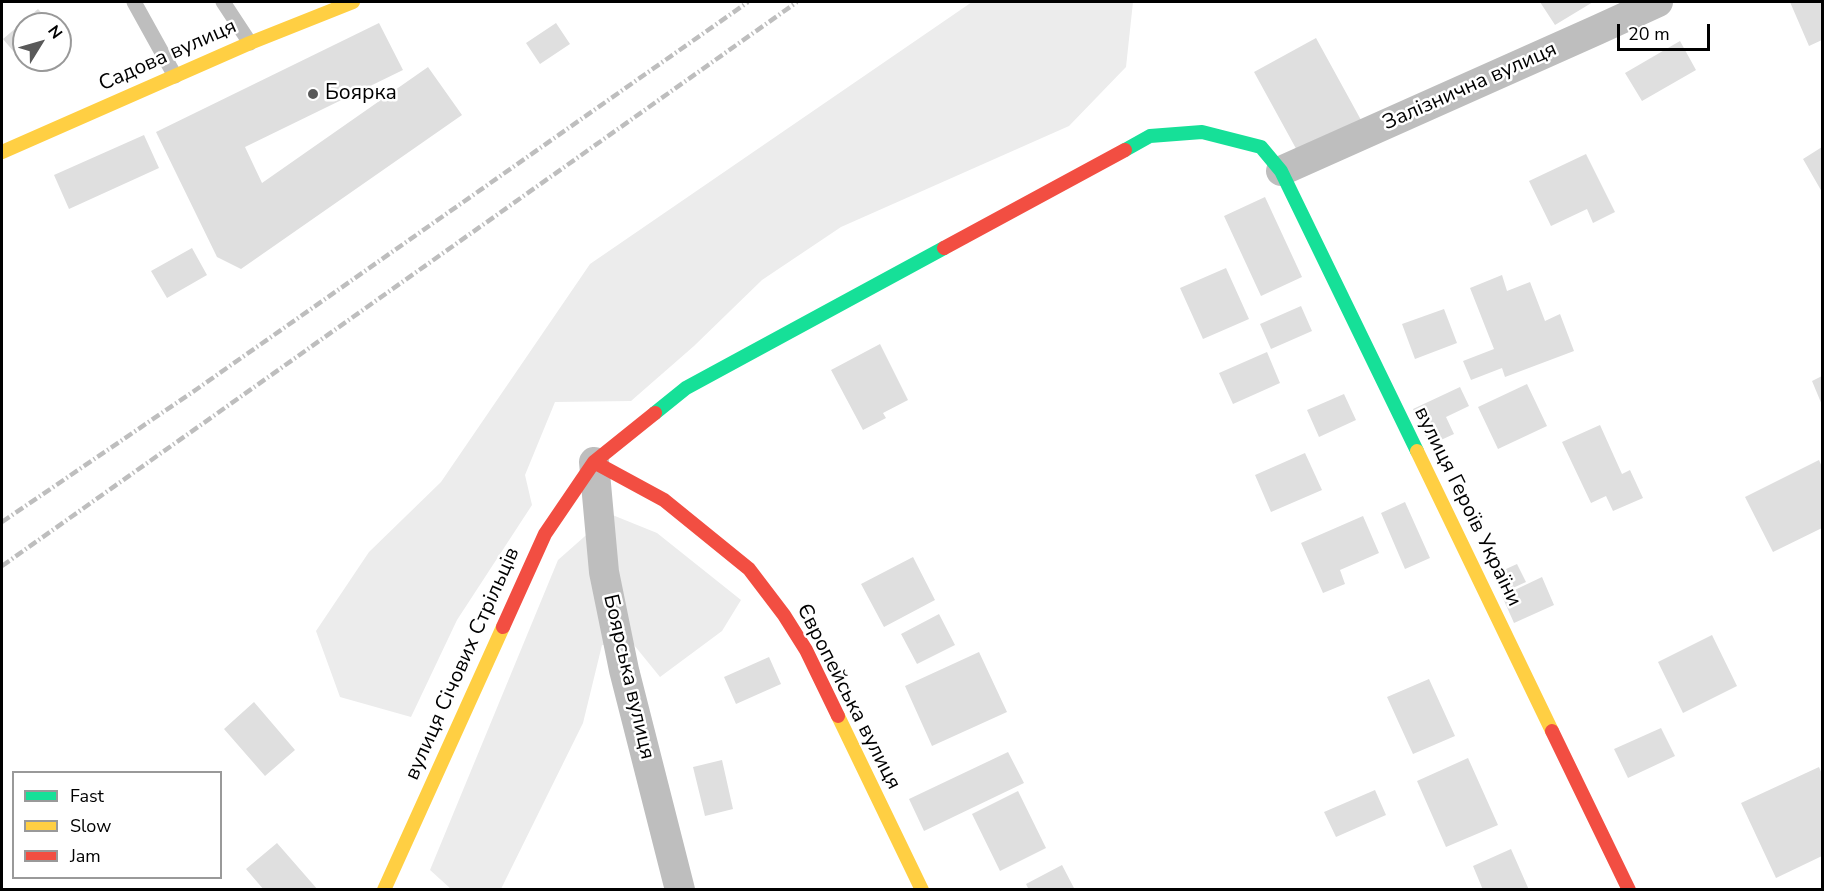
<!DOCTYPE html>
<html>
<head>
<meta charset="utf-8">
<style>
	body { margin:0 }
	#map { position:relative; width:1824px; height:891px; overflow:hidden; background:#fff; font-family:"Nunito Sans",sans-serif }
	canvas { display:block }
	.frame { position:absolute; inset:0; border:3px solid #000; pointer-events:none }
	.legend { position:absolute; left:12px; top:771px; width:210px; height:108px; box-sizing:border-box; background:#fff; border:2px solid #999; margin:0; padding:8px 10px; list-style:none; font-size:18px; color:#000 }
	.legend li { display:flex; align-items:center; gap:12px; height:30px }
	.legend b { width:30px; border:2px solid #999 }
	.north { position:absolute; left:12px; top:12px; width:60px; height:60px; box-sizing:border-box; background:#fff; border:2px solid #999; border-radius:50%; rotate:53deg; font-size:16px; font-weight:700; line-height:24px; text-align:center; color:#000 }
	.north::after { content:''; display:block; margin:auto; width:21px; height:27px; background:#595959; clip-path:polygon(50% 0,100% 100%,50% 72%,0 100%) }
	.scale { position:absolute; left:1617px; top:24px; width:93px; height:27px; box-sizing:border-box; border:3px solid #000; border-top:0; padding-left:8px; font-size:18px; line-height:21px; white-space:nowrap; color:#000; -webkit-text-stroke:4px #fff; paint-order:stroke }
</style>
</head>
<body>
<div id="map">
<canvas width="1824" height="891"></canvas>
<div class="frame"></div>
<ul class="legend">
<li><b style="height:8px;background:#16e098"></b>Fast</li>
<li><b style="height:8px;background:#ffcf43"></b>Slow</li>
<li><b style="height:8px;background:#f24e42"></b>Jam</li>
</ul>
<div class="north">N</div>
<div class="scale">20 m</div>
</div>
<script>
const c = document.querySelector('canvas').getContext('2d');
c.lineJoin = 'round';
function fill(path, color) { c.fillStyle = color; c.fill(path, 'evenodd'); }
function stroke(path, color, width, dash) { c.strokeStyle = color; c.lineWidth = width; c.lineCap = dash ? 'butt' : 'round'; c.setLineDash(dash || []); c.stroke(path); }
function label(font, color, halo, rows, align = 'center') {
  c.font = font + ' "Nunito Sans",sans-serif'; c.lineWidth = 5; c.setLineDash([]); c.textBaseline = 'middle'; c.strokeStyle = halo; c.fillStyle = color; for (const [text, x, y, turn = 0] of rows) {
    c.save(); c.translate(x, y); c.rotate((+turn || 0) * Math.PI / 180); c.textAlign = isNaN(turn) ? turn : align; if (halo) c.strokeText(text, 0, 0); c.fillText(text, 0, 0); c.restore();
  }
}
const green = new Path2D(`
	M972,2H1133L1126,67L1069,126L841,227L762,280L694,346L631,401L555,402L525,475L532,505L457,620L411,717L340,697L316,631L369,552L441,482L590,264Z
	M610,514L657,533L741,600L722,631L660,677L634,645H602L583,723L501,889H451L430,870L558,560Z`);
const building = new Path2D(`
	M1540,2H1593L1555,25Z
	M1790,2H1822V40L1809,46Z
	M38,9L52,24H24V60H28L24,64L3,39Z
	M379,23L403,70L245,147L262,183L428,67L462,115L241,269L217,257L156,132Z
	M556,23L570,44L540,64L526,43Z
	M1316,38L1361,120L1299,154L1254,72Z
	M1680,41L1696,70L1642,101L1625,73Z
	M144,135L159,168L69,209L54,175Z
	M1822,147V192L1803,159Z
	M1586,154L1615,212L1593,223L1587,209L1551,226L1529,181Z
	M1265,197L1302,277L1261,296L1224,216Z
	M192,248L207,275L167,298L151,271Z
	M1226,268L1249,319L1203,339L1180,288Z
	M1502,275L1507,291L1530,282L1545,321L1560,314L1574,351L1505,377L1502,368L1471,380L1463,361L1494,349L1470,288Z
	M1301,306L1312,331L1271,349L1260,324Z
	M1444,309L1457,343L1415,359L1402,324Z
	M880,344L908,400L883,413L886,418L863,430L831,370Z
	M1267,352L1280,383L1233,404L1219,373Z
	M1822,376V405L1812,381Z
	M1527,384L1547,426L1498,449L1478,407Z
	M1460,387L1469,406L1446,417L1454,434L1430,445L1413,409Z
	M1344,394L1356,420L1319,437L1307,410Z
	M1600,425L1622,474L1630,470L1643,498L1613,511L1606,496L1591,503L1562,442Z
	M1305,453L1322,490L1271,512L1255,475Z
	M1819,460L1822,467V528L1773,552L1745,497Z
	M1405,502L1430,558L1405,569L1381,513Z
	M1363,516L1379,553L1340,570L1345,584L1323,593L1301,543Z
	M913,557L935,600L884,627L861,584Z
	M1517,564L1526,582L1504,592L1495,574Z
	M1542,577L1554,605L1514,623L1502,596Z
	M939,614L955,645L917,664L901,634Z
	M1712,635L1737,686L1683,713L1658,662Z
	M979,652L1007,712L932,746L905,686Z
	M769,657L781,684L736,704L724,677Z
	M1429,679L1455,736L1413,754L1387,697Z
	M254,702L295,750L265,776L224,729Z
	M1661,728L1675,756L1628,778L1614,749Z
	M1008,752L1024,783L924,831L909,799Z
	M1468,758L1498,825L1446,847L1417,781Z
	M722,760L733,809L705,816L693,767Z
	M1819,767L1822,774V856L1776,878L1741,803Z
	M1375,790L1386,815L1336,837L1324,812Z
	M1018,791L1046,848L1000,871L972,814Z
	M277,843L318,890H264L246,869Z
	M1511,849L1529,890H1483L1473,866Z
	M1062,865L1075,890H1029L1026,884Z`);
const lane = new Path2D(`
	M134,2L175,76
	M223,2L250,43`);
const street = new Path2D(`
	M1281,171L1597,30L1658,2
	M594,462L604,572L624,670L680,890`);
const fast = new Path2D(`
	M1125,150L1150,136L1202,132L1261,147L1281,171L1417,451
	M655,413L686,388L944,248`);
const slow = new Path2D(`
	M2,152L250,43L353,2
	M1417,451L1552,731
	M838,716L922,890
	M384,890L503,627`);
const jam = new Path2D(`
	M944,248L1125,150
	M594,462L664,500L749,569L784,615L806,650L838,716
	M503,627L545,534L594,462L655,413
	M1552,731L1629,890`);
const rail = new Path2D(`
	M2,522L197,389L748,2
	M2,566L797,2`);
const markers = [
	[313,94,6,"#595959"]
];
const streetNames = [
	["Садова вулиця",168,56,-24],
	["Залізнична вулиця",1470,87,-24],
	["вулиця Героїв України",1467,507,64],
	["вулиця Січових Стрільців",463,664,-66],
	["Боярська вулиця",628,677,77],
	["Європейська вулиця",848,697,63]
];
const poiNames = [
	["Боярка",325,94]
];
fill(green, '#ececec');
fill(building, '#dfdfdf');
stroke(lane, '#bebebe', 15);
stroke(street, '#bebebe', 30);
stroke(fast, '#16e098', 14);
stroke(slow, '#ffcf43', 14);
stroke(jam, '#f24e42', 14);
stroke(rail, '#bebebe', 4.5, [9, 3, 1.5, 3]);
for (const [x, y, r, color] of markers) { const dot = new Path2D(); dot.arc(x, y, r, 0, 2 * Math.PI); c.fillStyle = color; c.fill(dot); stroke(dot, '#fff', 2); }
label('21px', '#000', '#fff', streetNames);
label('21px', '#000', '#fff', poiNames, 'left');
</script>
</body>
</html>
